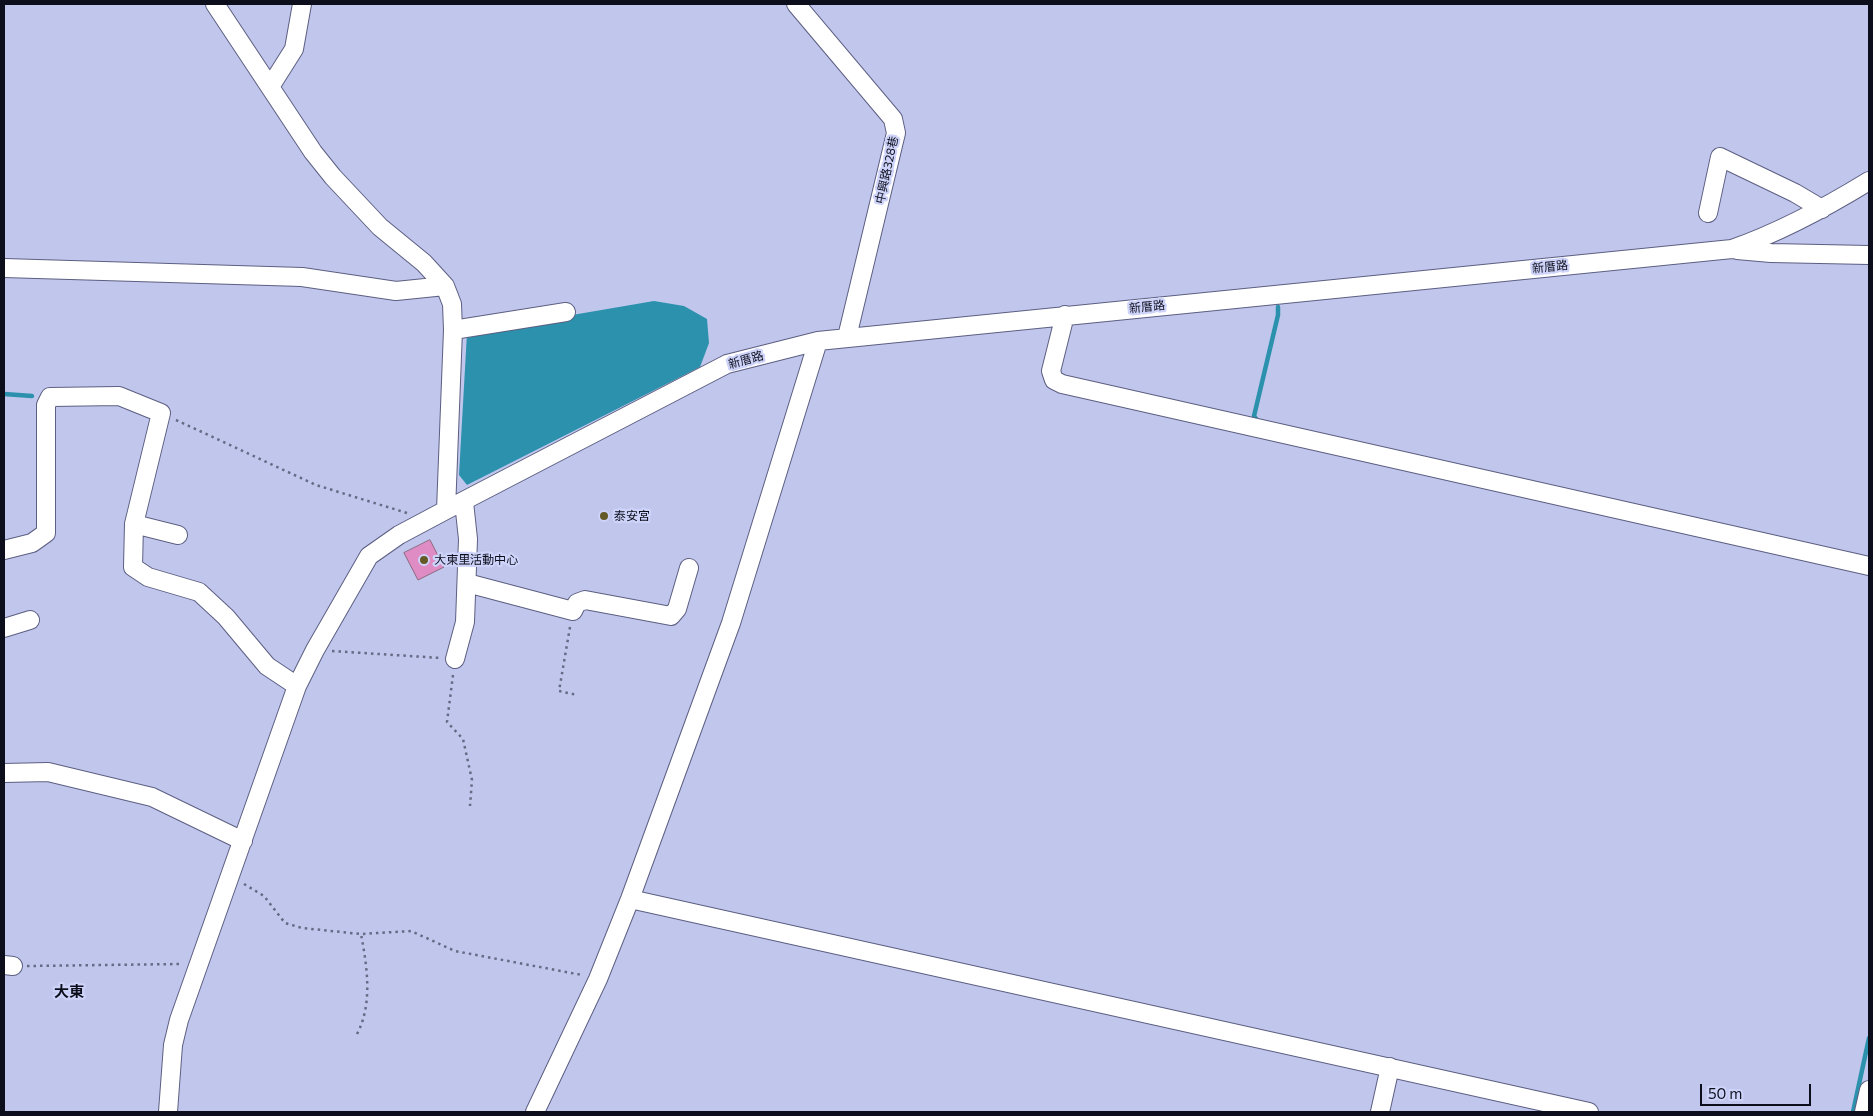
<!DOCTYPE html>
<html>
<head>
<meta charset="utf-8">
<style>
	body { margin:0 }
	#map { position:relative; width:1873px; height:1116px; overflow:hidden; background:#c1c6ed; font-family:Commissioner,sans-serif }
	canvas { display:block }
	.frame { position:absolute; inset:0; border:5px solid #0d0e1b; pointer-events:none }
	.scale { position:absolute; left:1700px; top:1084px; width:111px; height:22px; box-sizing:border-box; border:2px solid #0d0e1b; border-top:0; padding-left:6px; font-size:15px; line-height:18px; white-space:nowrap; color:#0d0e1b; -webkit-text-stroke:4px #ced3fa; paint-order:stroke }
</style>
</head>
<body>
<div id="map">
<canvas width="1873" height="1116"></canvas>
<div class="frame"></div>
<div class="scale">50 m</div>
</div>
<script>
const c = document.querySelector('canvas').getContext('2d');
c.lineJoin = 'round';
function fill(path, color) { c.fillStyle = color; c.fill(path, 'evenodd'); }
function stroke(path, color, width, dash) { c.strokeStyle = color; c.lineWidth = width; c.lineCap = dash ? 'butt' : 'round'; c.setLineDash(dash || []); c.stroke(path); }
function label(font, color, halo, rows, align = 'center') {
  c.font = font + ' Commissioner,"Noto Sans TC",sans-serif'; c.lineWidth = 4.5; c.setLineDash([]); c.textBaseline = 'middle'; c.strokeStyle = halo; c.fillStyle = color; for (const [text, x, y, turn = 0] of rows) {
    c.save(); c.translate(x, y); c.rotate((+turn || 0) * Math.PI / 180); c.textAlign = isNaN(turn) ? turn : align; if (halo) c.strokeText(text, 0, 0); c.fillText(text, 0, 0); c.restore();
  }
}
const water = new Path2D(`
	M654,301L684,306L707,319L709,343L700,367L467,485L459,475L467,333Z`);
const stream = new Path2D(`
	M4,394L32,396
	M1257,420L1254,416L1278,315V307
	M1853,1112L1869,1038`);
const building = new Path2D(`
	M430,540L444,567L418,580L404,553Z`);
const path = new Path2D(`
	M176,420L316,485L407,513
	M570,627L559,691L577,695
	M332,651L441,658
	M453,675L447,722L463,739L472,780L470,806
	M244,884L264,896L285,923L302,928L361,934L411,931L455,951L582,975
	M27,966L181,964
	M357,1034C373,1004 367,966 361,934`);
const minor = new Path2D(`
	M796,4L893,119L896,133L847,337
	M270,87L294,49L302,4
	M1708,213L1720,157L1795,193L1822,209
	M1737,250L1771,253L1869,255
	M4,268L302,277L396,291L445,286
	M1065,315L1051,371L1054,380L1062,384L1869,566
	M453,330L566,312
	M446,510L727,364L818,341L1732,249C1781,232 1825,208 1869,181
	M134,524L178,535
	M4,550L32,543L46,533V405L50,397L119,396L161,413L134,524L133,567L148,577L199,592L226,617L267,666L297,686
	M467,583L573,611L577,603L585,600L671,616L677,609L689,568
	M4,628L30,620
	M455,659L465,622L468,539L464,502
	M4,773L48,772L152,797L243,841
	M630,899L1589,1112
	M4,965L13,966
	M168,1112L173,1045L179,1020L297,686L315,650L369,556L399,535L446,510L453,330L452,304L445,286L424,263L380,227L333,177L313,152L215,4
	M535,1112L598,979L630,899L731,623L818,341
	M1380,1112L1390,1067
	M1864,1112L1869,1090`);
const markers = [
	[604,516,5,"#635a27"],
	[424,560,5,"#635a27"]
];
const streetNames = [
	["中興路328巷",887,170,-78],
	["新厝路",1550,267,-6],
	["新厝路",1147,307,-6],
	["新厝路",746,360,-16]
];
const poiNames = [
	["泰安宮",614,516],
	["大東里活動中心",434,560]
];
const quarterNames = [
	["大東",69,992]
];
fill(water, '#2b91ac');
stroke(stream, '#2b91ac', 4.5);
fill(building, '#df8cc4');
stroke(building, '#8b687e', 1);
stroke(minor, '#5c5f81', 20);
stroke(path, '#676a84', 2.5, [2.5, 4]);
stroke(minor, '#fff', 18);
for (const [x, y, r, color] of markers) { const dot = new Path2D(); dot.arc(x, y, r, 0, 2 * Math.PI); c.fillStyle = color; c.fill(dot); stroke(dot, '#ced3fa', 2); }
label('12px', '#0d0e1b', '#ced3fa', streetNames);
label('12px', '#0d0e1b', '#ced3fa', poiNames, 'left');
label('bold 15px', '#0d0e1b', '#ced3fa', quarterNames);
</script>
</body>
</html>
